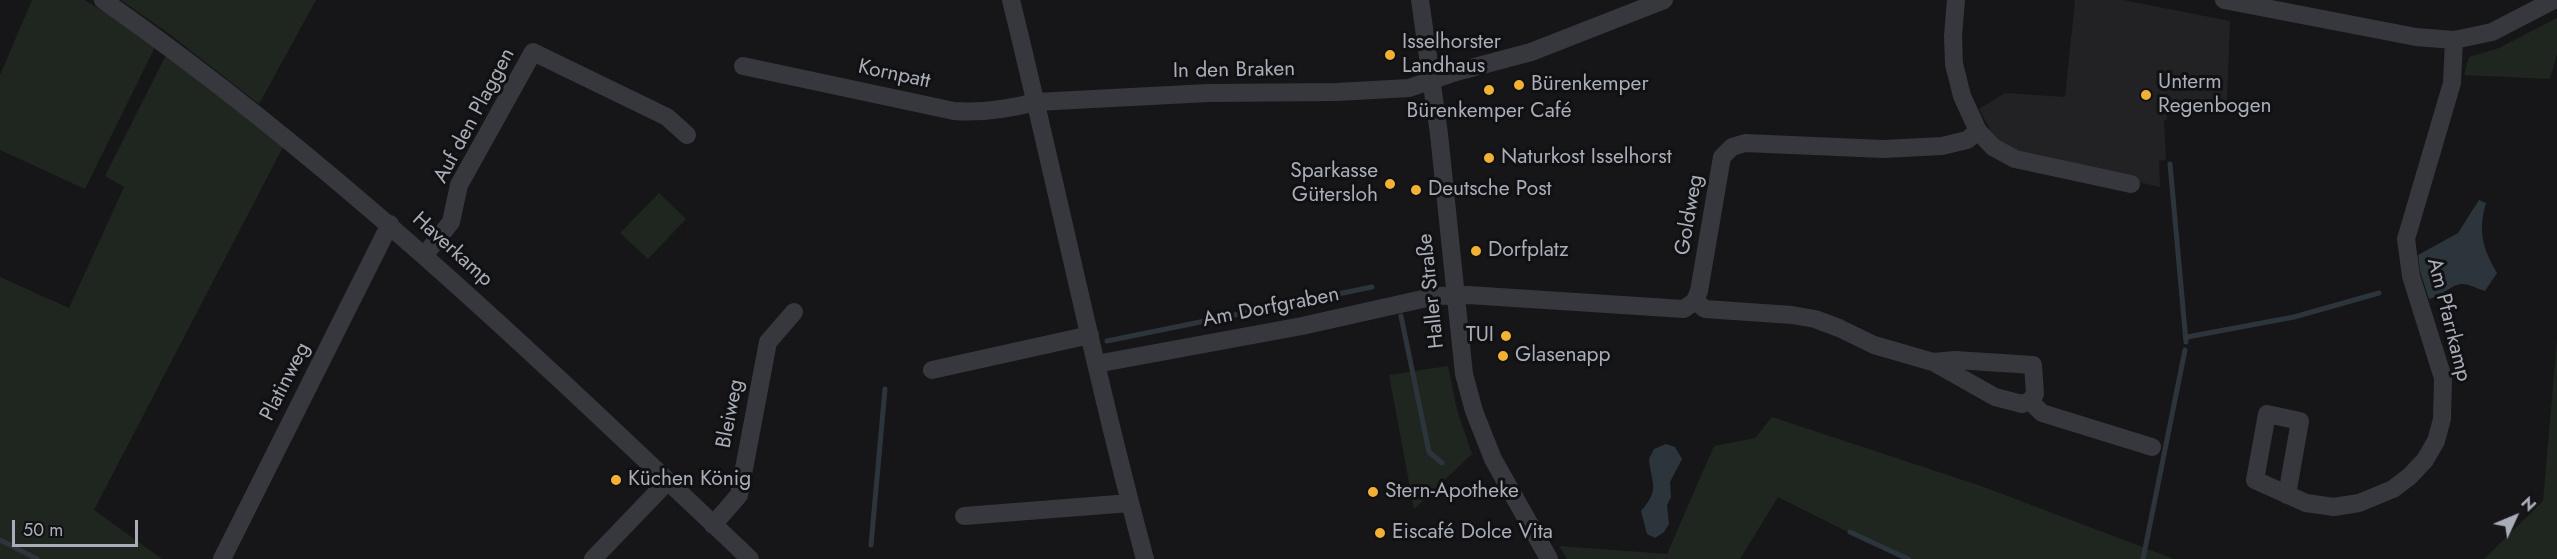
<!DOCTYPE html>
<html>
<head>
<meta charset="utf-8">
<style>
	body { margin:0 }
	#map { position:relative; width:2557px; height:559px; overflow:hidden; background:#161618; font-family:Jost,sans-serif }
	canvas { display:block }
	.north { position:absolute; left:2485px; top:487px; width:60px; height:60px; -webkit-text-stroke:4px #111113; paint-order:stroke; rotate:46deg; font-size:16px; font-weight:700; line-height:24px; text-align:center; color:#a8adb8 }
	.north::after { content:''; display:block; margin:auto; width:21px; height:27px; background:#a8adb8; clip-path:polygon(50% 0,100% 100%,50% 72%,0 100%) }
	.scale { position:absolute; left:12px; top:520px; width:126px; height:27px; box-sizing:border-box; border:3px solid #a8adb8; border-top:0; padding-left:8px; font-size:18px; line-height:21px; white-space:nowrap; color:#a8adb8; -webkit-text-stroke:4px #111113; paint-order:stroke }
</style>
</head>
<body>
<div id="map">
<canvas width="2557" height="559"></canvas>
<div class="north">N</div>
<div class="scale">50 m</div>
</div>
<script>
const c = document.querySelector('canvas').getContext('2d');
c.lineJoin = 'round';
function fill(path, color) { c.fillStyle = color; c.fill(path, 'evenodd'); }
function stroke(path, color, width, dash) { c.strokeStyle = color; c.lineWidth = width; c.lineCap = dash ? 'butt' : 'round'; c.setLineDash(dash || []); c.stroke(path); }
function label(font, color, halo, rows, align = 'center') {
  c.font = font + ' Jost,sans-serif'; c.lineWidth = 6; c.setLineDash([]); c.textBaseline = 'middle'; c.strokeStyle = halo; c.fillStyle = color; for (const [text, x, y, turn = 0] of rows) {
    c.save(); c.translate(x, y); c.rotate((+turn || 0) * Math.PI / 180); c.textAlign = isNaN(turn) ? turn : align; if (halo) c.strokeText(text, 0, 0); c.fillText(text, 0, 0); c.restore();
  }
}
const built = new Path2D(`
	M2075,0H2123L2230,21L2227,100L2166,101L2167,120H2164L2166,160L2159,161L2160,187L2018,154L2003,145L1992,133L1979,109L2005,93L2065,97Z`);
const green = new Path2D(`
	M32,0H85L156,45L85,189L0,150V75Z
	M121,0H316L259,104L168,33Z
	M2557,18V54L2550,79L2464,75L2469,57L2499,48Z
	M166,55L283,147L94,510L162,559H0V277L69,308L124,187L105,176Z
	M659,193L686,219L648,259L620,233Z
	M2557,340V559H2484L2543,501Z
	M1448,366L1457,410L1472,454L1414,509L1389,375Z
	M1772,417L1984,487L2174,559H1902L1778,497L1740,559H1567L1559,546L1667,554L1714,446L1755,438Z`);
const water = new Path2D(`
	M2479,200L2486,203C2478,231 2482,247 2497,273L2485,291C2478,289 2467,283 2461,284C2451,285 2442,296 2429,299L2420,271L2418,255L2458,233Z
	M1666,444L1675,447L1682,459L1670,482L1671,497L1667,505L1669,524L1664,532L1655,538L1647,534L1641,511C1661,488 1651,484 1649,459L1654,449Z`);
const stream = new Path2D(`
	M2170,164L2186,342
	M1401,316L1429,452L1442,463
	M2187,337L2294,317L2379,293
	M1107,341L1372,287
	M1850,532L1908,559
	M0,540L37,559
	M871,545L885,389
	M2143,559L2185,350`);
const minor = new Path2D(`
	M103,0C338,164 543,363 750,559
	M1011,0C1057,186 1095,374 1145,559
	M1420,0L1439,134L1464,374L1474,411L1493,459L1549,559
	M1956,0L1953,36L1954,64L1962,96L1978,131L1993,147L2015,159L2131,184
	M2224,0L2416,37L2454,40L2492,32L2554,0
	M743,66L954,111C982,113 1009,109 1036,102L1208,93L1337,92L1409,88L1456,72L1531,52L1664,0
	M424,256L451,222L459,185L533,52L667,117L687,135
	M1695,301L1705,309L1792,315L1815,319L1839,328L1874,345L1933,362L1995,397L2022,404L2030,401L2035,394L2033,365L1955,360L1933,362
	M1096,364L1302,326L1436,296L1468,295L1684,309L1695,301L1699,291L1722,157L1732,147L1745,143L1883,149L1942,146L1967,140L1978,131
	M932,370L1090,335
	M2030,401L2042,413L2152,447
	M2287,495L2300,421L2267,414L2255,480L2306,503L2334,507L2359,503L2393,489L2410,476L2425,460L2436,441L2442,419L2443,378L2411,276L2406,239L2452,83L2454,40
	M964,516L1130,503
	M713,525L739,495L768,342L794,312
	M222,559L390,224
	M593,559L667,482`);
const markers = [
	[1390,55,6,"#f2b134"],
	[1519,85,6,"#f2b134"],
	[1489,90,6,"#f2b134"],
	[2146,95,6,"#f2b134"],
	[1489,158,6,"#f2b134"],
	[1390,184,6,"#f2b134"],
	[1416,190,6,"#f2b134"],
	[1476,251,6,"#f2b134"],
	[1506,336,6,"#f2b134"],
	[1503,356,6,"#f2b134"],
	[616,480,6,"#f2b134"],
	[1373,492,6,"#f2b134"],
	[1380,533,6,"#f2b134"]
];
const poiNames = [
	["Isselhorster",1402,43],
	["Landhaus",1402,67],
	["Unterm",2158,83],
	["Regenbogen",2158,107],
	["Bürenkemper",1531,85],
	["Bürenkemper Café",1489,112,"center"],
	["Naturkost Isselhorst",1501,158],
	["Sparkasse",1378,172,"right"],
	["Gütersloh",1378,196,"right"],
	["Deutsche Post",1428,190],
	["Dorfplatz",1488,251],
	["TUI",1494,336,"right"],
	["Glasenapp",1515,356],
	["Küchen König",628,480],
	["Stern-Apotheke",1385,492],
	["Eiscafé Dolce Vita",1392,533]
];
const streetNames = [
	["In den Braken",1234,71,-1],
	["Kornpatt",894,75,12],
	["Auf den Plaggen",475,116,-62],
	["Goldweg",1690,215,-80],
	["Haverkamp",452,250,42],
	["Haller Straße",1432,291,-96],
	["Am Dorfgraben",1271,308,-11],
	["Am Pfarrkamp",2448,320,76],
	["Platinweg",286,382,-63],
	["Bleiweg",731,414,-79]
];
fill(built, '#222225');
fill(green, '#1e261f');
fill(water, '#2c353c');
stroke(stream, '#2c353c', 5);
stroke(minor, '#37383d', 18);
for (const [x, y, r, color] of markers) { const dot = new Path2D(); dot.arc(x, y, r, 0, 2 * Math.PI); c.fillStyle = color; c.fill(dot); stroke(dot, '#111113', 2); }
label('21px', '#a8adb8', '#111113', poiNames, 'left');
label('21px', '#a8adb8', '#111113', streetNames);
</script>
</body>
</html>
